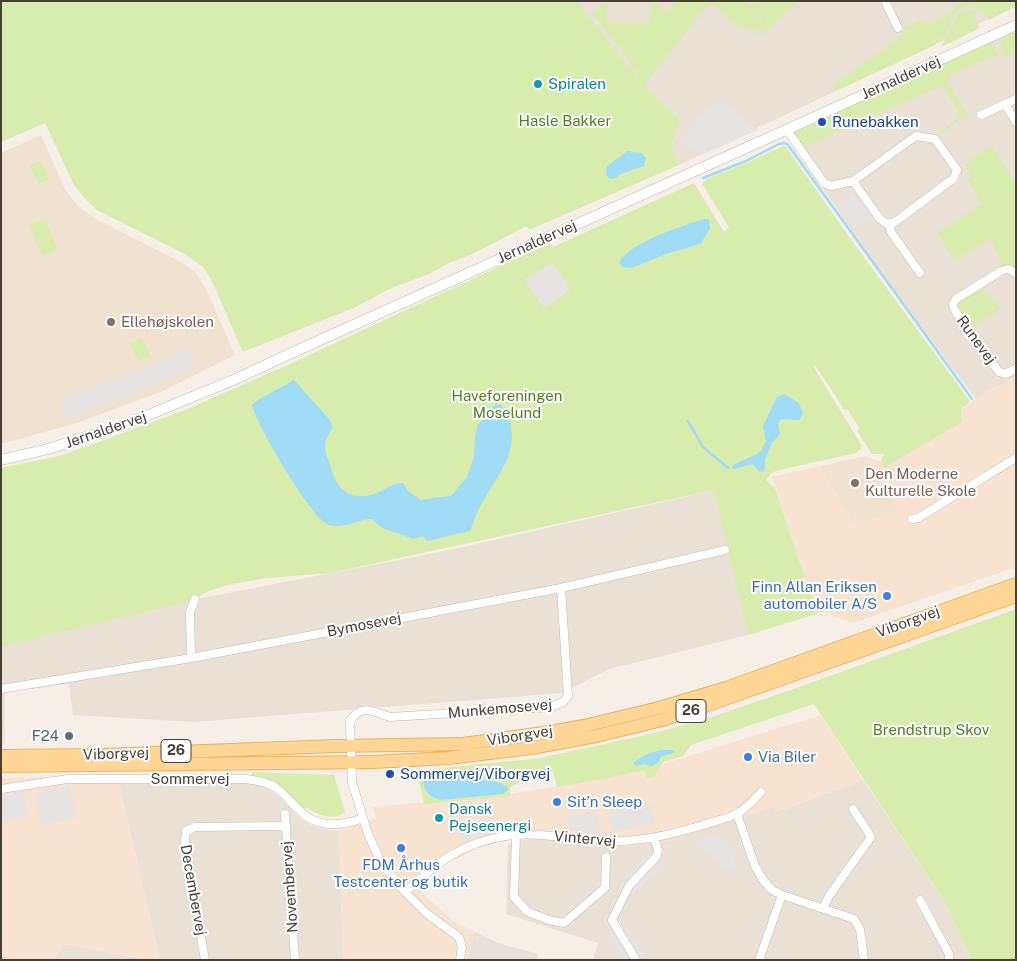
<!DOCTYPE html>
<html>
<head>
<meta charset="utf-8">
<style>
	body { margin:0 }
	#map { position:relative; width:1017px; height:961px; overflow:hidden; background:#f5efe7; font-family:"Public Sans",sans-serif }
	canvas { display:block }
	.frame { position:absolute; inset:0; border:2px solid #493f36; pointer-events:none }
</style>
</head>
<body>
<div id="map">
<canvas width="1017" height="961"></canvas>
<div class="frame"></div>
</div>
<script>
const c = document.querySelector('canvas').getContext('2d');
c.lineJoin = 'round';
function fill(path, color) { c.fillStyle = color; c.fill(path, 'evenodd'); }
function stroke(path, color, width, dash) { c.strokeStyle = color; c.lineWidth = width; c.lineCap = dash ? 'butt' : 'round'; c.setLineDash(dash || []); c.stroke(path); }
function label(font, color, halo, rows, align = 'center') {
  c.font = font + ' "Public Sans",sans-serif'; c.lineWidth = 4; c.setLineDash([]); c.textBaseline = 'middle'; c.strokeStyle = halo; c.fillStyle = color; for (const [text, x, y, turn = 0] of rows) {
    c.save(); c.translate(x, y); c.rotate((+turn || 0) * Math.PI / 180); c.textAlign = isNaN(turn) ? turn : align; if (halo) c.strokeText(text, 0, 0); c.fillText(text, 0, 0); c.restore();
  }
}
const residential = new Path2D(`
	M577,1H1016V6L679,165L672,150L674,135L681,121L643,85Z
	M1016,31V376L976,399L897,295L786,136Z
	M715,490L748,635L609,669L562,693L194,722L73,715L69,684L5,692L4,744L1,743V647L180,604L187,601L454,549Z
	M863,780L946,904L972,960H593L598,943L506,914L508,844L525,839H547L572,843L669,841L774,806L777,812Z
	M241,783L259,786L271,791L287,804L298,817L312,826L323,829L339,831L343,960H160L119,784Z
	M64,944L150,960H53Z`);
const commercial = new Path2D(`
	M1016,376V567L853,623L823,612L811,596L772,477L865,456L884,463L976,399Z
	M821,715L863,780L777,812L774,807L669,841L630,847H597L547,839H525L499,842L478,848L440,867L417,888L454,922L475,932L467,960H343L339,831L376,818L373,807L503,795L598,780L663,764Z
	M117,775L160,960H150L65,944L53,960H1V778Z`);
const industrial = new Path2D(`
	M475,932L498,943L538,954L537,960H467Z`);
const education = new Path2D(`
	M41,135L65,189L78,206L94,218L183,263L196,273L206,289L235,355L163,391L77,423L1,444V153Z
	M863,457L898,510L855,524L820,467Z`);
const green = new Path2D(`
	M1,1H577L641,82L626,55L592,13L605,3L607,6V22L649,23L651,1L666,12L676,1H744L752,6L755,1H761L760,29L764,39L752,28L742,29L713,5L707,6L644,85L681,121C671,141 669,144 679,165L529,230L527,226L470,255L451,262L429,274L389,289L356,307L243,352L211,279L203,267L185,254L97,210L85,199L73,183L45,123L1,142Z
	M763,1H798L765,34L762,26Z
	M964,1H1016V6L989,20L986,15H984C975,1 960,4 952,18C950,22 949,28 946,33C943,37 939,41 935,45L838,90L833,89L835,83L900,37L903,33V28L922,20L928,23C942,21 951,8 964,1Z
	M966,9H970L978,13L973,15L980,28L941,47L958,17Z
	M1016,31V53L1005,58L1001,49V38Z
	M990,43L998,55L950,74L948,79L949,84L967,114L938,136L937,134L958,118L957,109L943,85L811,144L820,123H825L826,119L836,114L837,112Z
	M819,121L809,146L805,148L796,135L797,131Z
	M992,145L1016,185V267L1002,265L991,239L954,261L938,233L982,204L968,180L972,176L965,164Z
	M783,146L786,147L852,241L969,400L968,404L961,409L962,422L884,468L881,461L884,454H872L857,431L859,428L848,410L844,409L815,365L813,366L862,446L860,450L856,453L779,470L771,473L766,480L775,488L811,596L823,612L748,635L714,490L330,573L266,578L227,585L204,593L195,599L180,604L1,647V468L63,455L183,411L288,365L550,243L553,247L694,183L724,232L729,227L702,184L706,179L744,164ZM684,226L694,246L669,253L632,268L642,243Z
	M41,161L49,178L39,184L30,167L31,165Z
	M45,219L57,248V250L42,255L29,224Z
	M981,288L1001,309L972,328L955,305Z
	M141,338L143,339L150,355L149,357L139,361L130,345L131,343Z
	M1016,609V960H972L946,904L814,704L691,745L683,756L663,762L654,777L647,779L644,770L598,780L557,787L553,771L519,777V783L510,787V796L424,804L417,771L540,758L646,735L703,720L802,686Z
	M252,772L334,775L345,812C334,822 317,814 306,808L304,809L276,782L252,775Z`);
const parking = new Path2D(`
	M720,100L757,130L700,156L681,140L705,112Z
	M854,195L870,217L855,228L837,204L846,198L847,200Z
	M552,263L571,289L544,308L524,280Z
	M189,348L197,367L132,395L64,419L58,399L124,376Z
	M70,785L77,817L41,826L34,793Z
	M23,791L28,815L1,822V794Z
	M650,803L656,823L612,833L606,813Z
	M598,811L600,835L569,830L567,815Z
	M490,819L493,833L462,841L457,822Z
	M718,834L720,840L726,838L728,844L738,853L734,858L738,869L733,872L725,868L708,853L706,847L695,846L694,841Z
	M648,853L661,866L639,889L626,877Z
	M622,919L645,954L636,960H622L606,929Z`);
const water = new Path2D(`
	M628,151L642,153L646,158L644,166L621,174L616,178L610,179L606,175L607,166Z
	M704,219L709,220L710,229L701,243L694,246L669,253L632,268L623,267L619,263C629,242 683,226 704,219Z
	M294,380L330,420L333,426C330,433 325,439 325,447C325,452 327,457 329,462C335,483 342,499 367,496C380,494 390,483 403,483L408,491L421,500L440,497L451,496L467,477L474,457L475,436L478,425L496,404L501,405C527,442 501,470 482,503C477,511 474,521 470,531L427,541L423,536L414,539L382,528L372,519C358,519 340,531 327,524C310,516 256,424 252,405L258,400Z
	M784,394L799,403L803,414L799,420L784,419L780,420L778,425L780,434L772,443L765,460V470L763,472L759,471L752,464L735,469L732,468L733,465L757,454L762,450L766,441L763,426L777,397Z
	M661,750H673L675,752L661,757L658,763L651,766L645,764L636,766L633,763L645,755Z
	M460,771L479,779L493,781L507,786L508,790L503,794L441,800C431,798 425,793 423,782L429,775L437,773L447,778L454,772Z`);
const stream = new Path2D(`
	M703,178L746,161L779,144L785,143L788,145L972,399
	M688,421L703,447L728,468`);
const minor = new Path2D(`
	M885,1L898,28
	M1005,104L1016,122
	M981,115L1016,99
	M787,130L824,183L831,186L853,181L880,219L887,224L895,222L954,178L957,170L935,139L916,136L853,181
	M889,224L891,232L920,273
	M1016,273L1008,269L1001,271L956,299L953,304L954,309L999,372L1005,374L1016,369
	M912,519L918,518L1016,458
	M191,658L190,612L195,599
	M1,689L191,658L561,588L725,550
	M1,789L68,779H245C255,780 266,782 275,787C284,793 290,802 298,809C316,828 340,827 363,818
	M285,814L295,960
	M737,814L755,866L763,880L772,890L782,895L854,919L860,929L864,960
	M516,835L514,897L528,912L549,920L564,923L605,888L606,857
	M405,892C436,863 462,843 505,836C532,832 557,837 584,840C626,845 664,837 703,825C714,821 726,819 736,814C745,810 754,799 761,792
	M920,900L949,954V960
	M823,908L829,896L871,837L853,809
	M205,960L185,842L186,831L195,827L285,826
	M460,960L462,947L459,937L426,913L405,892L382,864L368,834L352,782L350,721C362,703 374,712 390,717L551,707L563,702L568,696L561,588
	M636,960L612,920L629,886L657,856L658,850L654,838
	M759,960L782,895`);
const tertiary = new Path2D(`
	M1,460L48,449L124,425L238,378L287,355L819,115L1016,25`);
const primary = new Path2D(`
	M1,756L102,755L335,746L463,744L544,733L584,726L659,708L726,688L1016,584
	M1,766L373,762L448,758L531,748L596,736L662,720L705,706L1016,596`);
const markers = [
	[538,84,5,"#0f9aa8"],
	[822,122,5,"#1a4fb4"],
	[111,322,5,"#8d6e63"],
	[855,483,5,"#8d6e63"],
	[887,596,5,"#3f7fe0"],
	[69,736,5,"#5c6f8a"],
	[748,757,5,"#3f7fe0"],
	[390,774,5,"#1a4fb4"],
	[557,802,5,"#3f7fe0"],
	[439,818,5,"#0f9aa8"],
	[401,848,5,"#3f7fe0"]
];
const shields = [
	[691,711,30],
	[176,751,30]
];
const shieldNames = [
	["26",691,711],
	["26",176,751]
];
const streetNames = [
	["Jernaldervej",901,78,-24],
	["Jernaldervej",537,242,-24],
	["Runevej",976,340,54],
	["Jernaldervej",106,430,-19],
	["Viborgvej",908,622,-20],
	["Bymosevej",364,625,-11],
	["Munkemosevej",500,709,-5],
	["Viborgvej",520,736,-9],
	["Viborgvej",116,754,-2],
	["Sommervej",190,779],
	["Vintervej",585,839,5],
	["Novembervej",290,887,-94],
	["Decembervej",193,890,80]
];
const cultureNames = [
	["Spiralen",548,84],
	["Dansk",449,809],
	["Pejseenergi",449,826]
];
const parkNames = [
	["Hasle Bakker",565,121],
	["Haveforeningen",507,396],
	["Moselund",507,413],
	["Brendstrup Skov",931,730]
];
const transitNames = [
	["Runebakken",832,122],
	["Sommervej/Viborgvej",400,774]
];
const educationNames = [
	["Ellehøjskolen",121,322],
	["Den Moderne",865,474],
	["Kulturelle Skole",865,491]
];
const shopNames = [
	["Finn Allan Eriksen",877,587,"right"],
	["automobiler A/S",877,604,"right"],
	["Via Biler",758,757],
	["Sit’n Sleep",567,802],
	["FDM Århus",401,865,"center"],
	["Testcenter og butik",401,882,"center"]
];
const serviceNames = [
	["F24",59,736]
];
fill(residential, '#e9e1d5');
fill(commercial, '#f8e3d1');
fill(industrial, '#e7e1dc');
fill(education, '#efe3d0');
fill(green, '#d7ecad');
fill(parking, '#e6e3e0');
fill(water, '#a0dcf6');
stroke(stream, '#a0dcf6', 2.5);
stroke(minor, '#c4b9ac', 9);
stroke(tertiary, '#c4b9ac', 11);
stroke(primary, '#edb25e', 14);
stroke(minor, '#fff', 8);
stroke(tertiary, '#fff', 10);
stroke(primary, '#ffd696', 12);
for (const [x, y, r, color] of markers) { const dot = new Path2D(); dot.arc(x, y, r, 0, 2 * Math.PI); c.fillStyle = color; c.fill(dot); stroke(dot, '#fff', 2); }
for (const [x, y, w] of shields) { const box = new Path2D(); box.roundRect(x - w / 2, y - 11.5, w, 23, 4); c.fillStyle = '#fff'; c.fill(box); stroke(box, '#493f36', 1); }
label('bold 14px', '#493f36', null, shieldNames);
label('15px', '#493f36', '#fff', streetNames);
label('15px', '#0d838f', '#fff', cultureNames, 'left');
label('15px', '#518024', '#fff', parkNames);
label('15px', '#164399', '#fff', transitNames, 'left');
label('15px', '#785e54', '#fff', educationNames, 'left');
label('15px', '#366cbe', '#fff', shopNames, 'left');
label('15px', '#4e5e75', '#fff', serviceNames, 'right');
</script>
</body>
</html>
